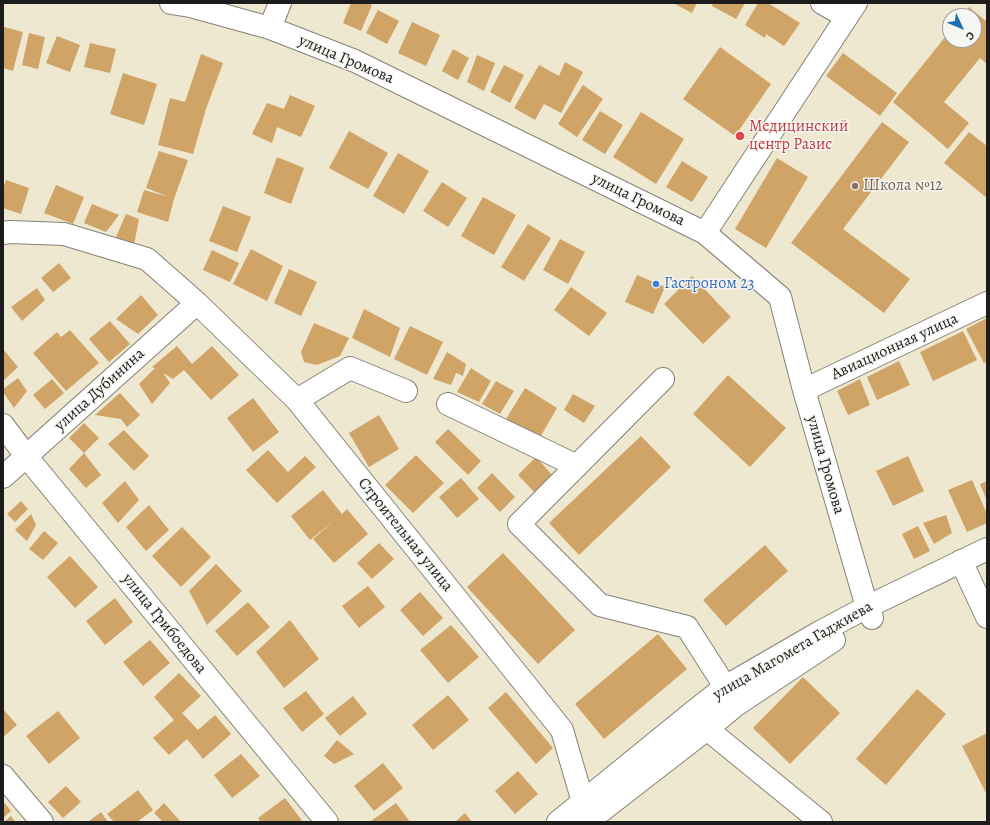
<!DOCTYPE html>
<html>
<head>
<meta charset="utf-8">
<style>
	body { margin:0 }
	#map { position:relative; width:990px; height:825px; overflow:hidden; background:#eee8d0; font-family:Alegreya,serif }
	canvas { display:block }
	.frame { position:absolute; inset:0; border:4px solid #1c1c1c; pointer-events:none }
	.north { position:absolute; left:942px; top:8px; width:40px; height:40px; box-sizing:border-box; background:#f6f6f2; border:1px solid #9f9f9c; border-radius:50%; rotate:134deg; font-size:11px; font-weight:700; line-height:16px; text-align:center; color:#1c1c1c }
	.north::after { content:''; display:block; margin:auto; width:14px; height:18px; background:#1f6fb2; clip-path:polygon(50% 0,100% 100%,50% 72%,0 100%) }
</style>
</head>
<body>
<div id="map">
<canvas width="990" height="825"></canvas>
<div class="frame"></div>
<div class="north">С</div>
</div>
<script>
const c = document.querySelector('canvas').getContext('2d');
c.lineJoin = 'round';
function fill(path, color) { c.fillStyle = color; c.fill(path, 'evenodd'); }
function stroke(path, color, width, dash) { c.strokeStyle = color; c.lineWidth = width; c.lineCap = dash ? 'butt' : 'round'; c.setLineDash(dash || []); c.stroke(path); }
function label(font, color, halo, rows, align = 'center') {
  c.font = font + ' Alegreya,serif'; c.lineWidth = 3; c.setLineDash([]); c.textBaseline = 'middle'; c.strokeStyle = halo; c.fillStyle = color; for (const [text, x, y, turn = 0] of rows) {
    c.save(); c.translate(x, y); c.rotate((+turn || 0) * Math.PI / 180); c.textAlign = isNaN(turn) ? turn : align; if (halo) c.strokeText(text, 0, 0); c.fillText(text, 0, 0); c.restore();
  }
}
const building = new Path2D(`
	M351,3H368L372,5L361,31L343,23Z
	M673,3H697L692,13Z
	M713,3H745L736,19L712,6Z
	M758,3H768L800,23L784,46L766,34L765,38L745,25Z
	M969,7L987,22V64L980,58L944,102L969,123L948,149L893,102L950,31V40H974V16H962Z
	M378,10L399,21L387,44L366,33Z
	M412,22L440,35L426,66L398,53Z
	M4,27L23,32L13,71L3,68V30Z
	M29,33L45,37L38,69L22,65Z
	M57,36L80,45L70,72L46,63Z
	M90,43L116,49L110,73L84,67Z
	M720,47L771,84L735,136L683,99Z
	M453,49L469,58L458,80L442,71Z
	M843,53L897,93L880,116L826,76Z
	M201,54L223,63L206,109L193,154L158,145L170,98L185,102Z
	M477,55L495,63L484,91L467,82Z
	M565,62L583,72L561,113L544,104L535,120L514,108L539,65L559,76Z
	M504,65L524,75L510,103L490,92Z
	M123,73L157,84L144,125L110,114Z
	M583,85L603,99L577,137L558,124Z
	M290,95L315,106L301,137L277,127L272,143L252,134L267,103L284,109Z
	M600,111L623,125L605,154L582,140Z
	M641,112L684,139L656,184L613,157Z
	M882,122L909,142L843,229L910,279L884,313L791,243Z
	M349,131L388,153L368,189L329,168Z
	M969,132L987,146V198L944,163Z
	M159,151L188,160L174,199L168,222L137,212L144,190L169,197L146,188Z
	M398,153L429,171L404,214L373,196Z
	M277,157L304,168L291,204L264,193Z
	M777,158L808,177L766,248L735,229Z
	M682,161L708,177L692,202L666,187Z
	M6,180L29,188L21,214L3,208V188Z
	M442,182L467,198L448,227L423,211Z
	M56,185L84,197L73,224L44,213Z
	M483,197L516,215L494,255L461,236Z
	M92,204L119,215L106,232L84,223Z
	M223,206L251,217L237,252L209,241Z
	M126,214L139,219L134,245L116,237Z
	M528,224L551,238L524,281L501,267Z
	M560,239L585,252L568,284L543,270Z
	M251,249L283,266L267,301L233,284Z
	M212,250L239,263L230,282L203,270Z
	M59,263L71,278L53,292L41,278Z
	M289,269L317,282L301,316L274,303Z
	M637,275L665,287L653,314L625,302Z
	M692,276L731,317L703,344L664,304Z
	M571,287L607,313L589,336L554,310Z
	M37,288L45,300L22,321L11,307Z
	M141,295L158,315L138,334L116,319Z
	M364,309L400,328L390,357L352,338Z
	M987,318V361L984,363L966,329Z
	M110,321L130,344L109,362L89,339Z
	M314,323L349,338L340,356L317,365L304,362L301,352Z
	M410,326L443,342L427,375L394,359Z
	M70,330L99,363L66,391L33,353L57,332L61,337Z
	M963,331L977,360L933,381L920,352Z
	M177,346L192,364L212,346L239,375L211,400L184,370L173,379L163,373L170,383L152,404L139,384L155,368L152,367Z
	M3,349L18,367L3,381Z
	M447,352L466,364L463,376L456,373L451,385L433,379Z
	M899,361L910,385L877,400L867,377Z
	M471,368L491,381L479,402L457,392Z
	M728,375L786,428L750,467L693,414Z
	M18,378L27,391L14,408L3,392V389Z
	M52,379L64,393L45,409L33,395Z
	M860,379L870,405L848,415L837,391Z
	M496,381L514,391L500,414L482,404Z
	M525,388L557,408L539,439L506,419Z
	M120,393L140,415L127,427L121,419L95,415Z
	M573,394L595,406L584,423L564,410Z
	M253,398L279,432L253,452L227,418Z
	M379,415L399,449L369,467L349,433Z
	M84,423L99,438L84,453L69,438Z
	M448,429L481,461L468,475L435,442Z
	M124,430L149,456L134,471L108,444Z
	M641,436L671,467L579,555L549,523Z
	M268,450L288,472L305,456L316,467L277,503L246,470Z
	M84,453L101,475L86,488L69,469Z
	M416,455L444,483L413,513L385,485Z
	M908,456L924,491L893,506L876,471Z
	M536,457L553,476L535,493L518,475Z
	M492,473L515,497L500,512L477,488Z
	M461,478L479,499L457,518L439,497Z
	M972,480L987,514V523L967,532L948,490Z
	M125,481L139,500L118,523L102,503Z
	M987,481V501L980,484Z
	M323,490L342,514L347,509L368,534L334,563L313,539L335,520L310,540L291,516Z
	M21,501L28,509L15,522L7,514Z
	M149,505L169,530L146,551L126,527Z
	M31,514L36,525L27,541L15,530Z
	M946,515L952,533L934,544L923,523Z
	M918,526L930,551L914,559L902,534Z
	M182,527L211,557L181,587L152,556Z
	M44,531L58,543L43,560L29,549Z
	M379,543L394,559L372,579L357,563Z
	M765,545L788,571L726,626L703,600Z
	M503,553L575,630L538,664L467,587Z
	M70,556L98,587L75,608L47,577Z
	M216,564L242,591L207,625L189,591Z
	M368,586L385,607L359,628L342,606Z
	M420,592L443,618L423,636L400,610Z
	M115,598L133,622L105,645L86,621Z
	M248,602L270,627L237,656L215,631Z
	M290,620L319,659L284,688L256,652Z
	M451,625L479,657L448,683L420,650Z
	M658,634L687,669L604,739L575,704Z
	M150,640L170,663L143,686L123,662Z
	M179,673L201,696L182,713L198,730L215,715L231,734L203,759L187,739L169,755L153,738L174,720L154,697Z
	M803,677L840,713L790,764L753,728Z
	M917,689L946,714L886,785L856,759Z
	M306,691L324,714L302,732L283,708Z
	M506,692L553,748L536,764L488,708Z
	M448,695L469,720L433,750L412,725Z
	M353,696L367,714L340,736L325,718Z
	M3,709L17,725L3,737Z
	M58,711L80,738L49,764L26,736Z
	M987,733V795L962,746Z
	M337,740L354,754L334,764L324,756Z
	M241,754L260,776L232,798L214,775Z
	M383,763L403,788L374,811L354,786Z
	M518,771L538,794L515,814L495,791Z
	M66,786L81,802L63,818L48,802Z
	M138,790L153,810L137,822H114L107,814Z
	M285,798L303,822H261L258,818Z
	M3,801L11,811L3,818Z
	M164,803L181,822H163L154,813Z
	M396,803L410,822H372L371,821Z
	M101,812L108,822H88Z
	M465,813L472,822H455Z
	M11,816L15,822H4Z`);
const minor = new Path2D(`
	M171,3L190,6L270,28L355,61L705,233L780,297L804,390L867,607L872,618
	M822,3L847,17
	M270,28L280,3
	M3,233L10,232L64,234L147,259L197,303L297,400L562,730L583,802L590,819
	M705,233L856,3
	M663,379L519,524L600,605L687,627L735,702
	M804,390L987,303
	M297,400L350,368L406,391
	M448,404L577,466
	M3,425L26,456L327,822
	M3,477L197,303
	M961,561L987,617
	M695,714L707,729L821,822
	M3,776L42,822`);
const major = new Path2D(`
	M558,822L693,712L725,687L820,632L867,607L987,549
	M587,822L707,729L736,705L834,640`);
const markers = [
	[740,136,5,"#e0444e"],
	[855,186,4,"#8d6e63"],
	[656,284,4,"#3f7fe0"]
];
const streetNames = [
	["улица Громова",346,60,23],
	["улица Громова",638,200,26],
	["Авиационная улица",895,347,-25],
	["улица Дубинина",100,390,-42],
	["улица Громова",825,465,74],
	["Строительная улица",405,535,51],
	["улица Грибоедова",164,624,51],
	["улица Магомета Гаджиева",793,651,-30]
];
const healthNames = [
	["Медицинский",749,127],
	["центр Разис",749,145]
];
const educationNames = [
	["Школа №12",863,186]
];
const shopNames = [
	["Гастроном 23",664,284]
];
fill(building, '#d0a367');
stroke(minor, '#858276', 24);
stroke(major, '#858276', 24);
stroke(minor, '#fff', 22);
stroke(major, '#fff', 22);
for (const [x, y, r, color] of markers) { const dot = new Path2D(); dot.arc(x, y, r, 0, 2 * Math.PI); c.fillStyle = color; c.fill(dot); stroke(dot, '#f6f6f2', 1.5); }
label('16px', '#1c1c1c', '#f6f6f2', streetNames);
label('16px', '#be3a42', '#f6f6f2', healthNames, 'left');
label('16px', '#785e54', '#f6f6f2', educationNames, 'left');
label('16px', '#366cbe', '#f6f6f2', shopNames, 'left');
</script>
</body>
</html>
